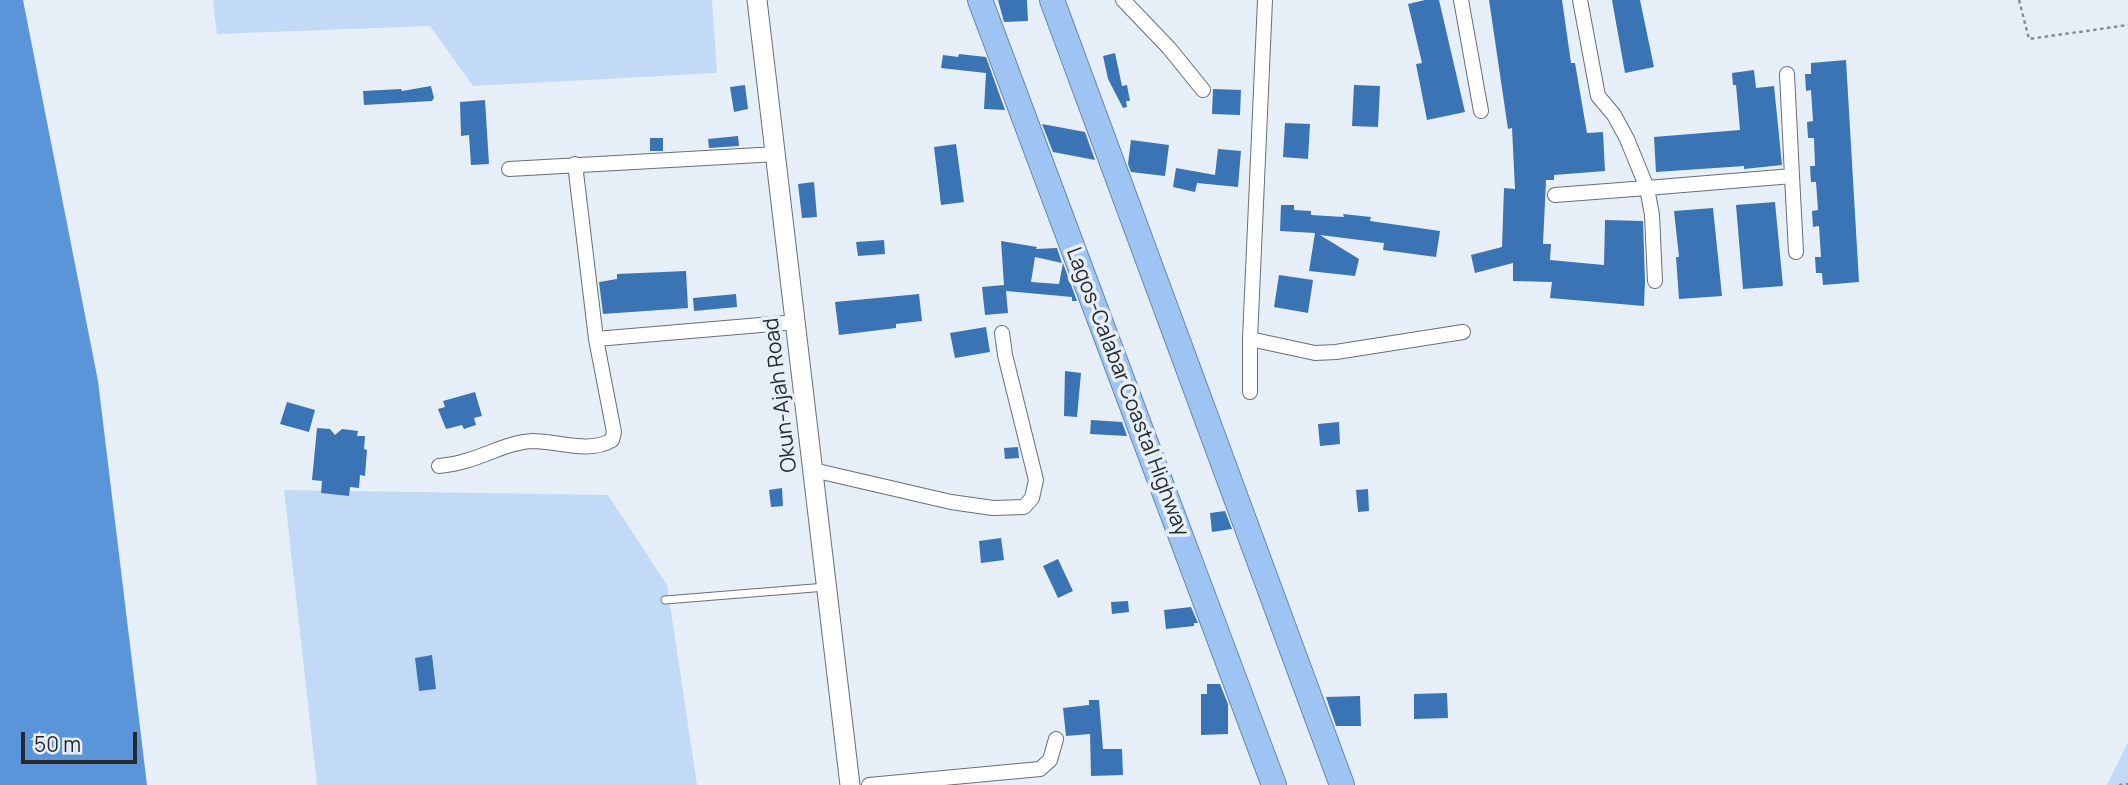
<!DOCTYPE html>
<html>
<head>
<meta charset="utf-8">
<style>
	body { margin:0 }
	#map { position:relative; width:2128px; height:785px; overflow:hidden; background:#e6eef7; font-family:Manrope,sans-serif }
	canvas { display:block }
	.scale { position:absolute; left:21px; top:732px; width:116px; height:32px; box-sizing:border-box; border:4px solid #272a2d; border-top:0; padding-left:9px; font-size:21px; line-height:24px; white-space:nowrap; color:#272a2d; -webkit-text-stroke:5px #e6eef7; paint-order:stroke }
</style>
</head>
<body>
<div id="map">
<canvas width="2128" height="785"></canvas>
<div class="scale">50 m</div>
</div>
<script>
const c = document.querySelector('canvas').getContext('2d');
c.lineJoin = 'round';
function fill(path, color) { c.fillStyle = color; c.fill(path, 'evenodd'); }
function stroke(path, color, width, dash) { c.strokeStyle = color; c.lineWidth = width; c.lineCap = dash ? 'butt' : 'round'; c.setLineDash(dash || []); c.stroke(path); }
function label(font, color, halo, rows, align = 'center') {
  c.font = font + ' Manrope,sans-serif'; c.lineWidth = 7; c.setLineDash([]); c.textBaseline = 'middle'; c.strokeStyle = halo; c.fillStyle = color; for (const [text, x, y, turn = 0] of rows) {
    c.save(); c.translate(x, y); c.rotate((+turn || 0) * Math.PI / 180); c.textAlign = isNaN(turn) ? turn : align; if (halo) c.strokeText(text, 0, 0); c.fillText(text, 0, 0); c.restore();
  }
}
const green = new Path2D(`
	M213,0H712L717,73L473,86L430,26L217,34Z
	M284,490L608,495L667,585L697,785H317Z
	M2128,742V785H2107Z`);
const water = new Path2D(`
	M0,0H23L98,381L147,785H0Z`);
const building = new Path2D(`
	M998,0H1027L1028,21L1004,22Z
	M1425,0H1439L1465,112L1427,120L1416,64L1422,63L1408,4Z
	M1489,0H1562L1571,63H1575L1587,133L1603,132L1605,171L1554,175V180H1546L1543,244H1551L1550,260L1604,265L1605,220L1643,221L1645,281L1644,306L1550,298L1552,282L1513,281V263L1475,273L1471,255L1502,247L1504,188L1515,189L1512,128L1508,129Z
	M1612,0H1640L1654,67L1625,73Z
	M1115,53L1122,86L1127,85L1130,101H1126L1127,107L1123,108L1108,79L1103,56Z
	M959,54L986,57L1005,110L984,109L986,73L941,68L943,55L958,57Z
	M1846,60L1859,282L1823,285L1822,273H1816L1815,257H1821L1819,226L1813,227L1812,211L1818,210L1816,182H1811L1810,166H1815L1814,138H1808L1807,122L1813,121L1811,90L1806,91L1805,74H1811V63Z
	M1754,70L1756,88L1774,86L1782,165L1744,169V166L1656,172L1654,137L1740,130L1736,85H1733L1732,73Z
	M745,85L748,109L734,112L730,87Z
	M1354,85L1380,86L1378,127L1352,126Z
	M431,86L434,98L432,101L364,105L363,91L401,89L402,91Z
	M1213,89L1241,90L1240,115L1212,114Z
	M485,100L489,164L471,165L469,135L461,136L460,102Z
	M1285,123L1310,124L1308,159L1283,157Z
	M1042,124L1085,132L1095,160L1053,152Z
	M738,136L739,146L709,148L708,139Z
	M650,138H663V151H650Z
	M1131,140L1169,145L1165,176L1131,172L1128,164Z
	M956,144L964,202L941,205L934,147Z
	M1218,149L1241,151L1238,187L1197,183L1195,192L1173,187L1176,168L1215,175Z
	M814,182L817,217L802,218L798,184Z
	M1775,202L1783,286L1743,289L1736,205Z
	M1281,205H1294V210L1311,211V215L1344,217L1343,214L1371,217L1370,221L1440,231L1436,257L1383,250L1384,243L1320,235L1359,259L1355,276L1309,271L1315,233L1280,231Z
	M1713,208L1722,296L1679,299L1676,257H1679L1674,211Z
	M884,240L885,254L858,256L856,242Z
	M1001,241L1037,247L1036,249L1057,248L1062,263L1035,257L1031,282L1059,284L1063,263L1077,301H1072V297L1006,291L1008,313L985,315L982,287L1004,285Z
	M686,271L688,308L603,314L599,282L617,279V274Z
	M1279,275L1313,280L1308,313L1274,307Z
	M736,294L737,307L694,311L693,298Z
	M919,294L922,321L896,324V328L839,335L835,302Z
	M986,327L990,352L955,358L950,333Z
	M1065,371L1081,373L1077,417L1064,416Z
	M475,392L482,416L474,418L476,425L464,429L462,425L446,429L438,409L445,407L443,401Z
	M287,402L315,410L309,432L280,424Z
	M1091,420L1122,422L1127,436L1090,434Z
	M1339,422L1340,444L1320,446L1318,424Z
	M317,428L330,429L335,435L342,429L358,431L357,436H365L364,449L367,450L365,476L360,475L359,488L350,487L349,496L321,493L322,481L312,480Z
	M1018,447L1019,458L1005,459L1004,448Z
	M782,488L783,506L771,507L769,490Z
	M1368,489L1369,511L1358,512L1356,490Z
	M1225,511L1232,529L1212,532L1210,513Z
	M1001,538L1004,560L981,563L979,541Z
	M1058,559L1073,591L1058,598L1043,566Z
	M1128,601L1129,612L1112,614L1111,602Z
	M1191,607L1198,623H1194V626L1166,629L1164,610Z
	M432,655L436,689L419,691L415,658Z
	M1207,684H1220L1228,704V734L1201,735V694H1207Z
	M1447,693L1448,718L1414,719V694Z
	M1360,696L1361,726H1336L1326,697Z
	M1089,700H1099L1103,749H1122L1123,775L1091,776L1090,734L1066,736L1063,708L1089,705Z`);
const path = new Path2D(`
	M2019,0L2029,39L2128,25
	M2119,785L2128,784`);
const service = new Path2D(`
	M665,600L826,587`);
const minor = new Path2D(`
	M1123,0L1169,48L1203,90
	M1265,0L1250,339L1315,353L1336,352L1463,332
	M1461,0L1481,111
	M1580,0L1598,96L1614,115L1627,139L1647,188L1792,176L1787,74
	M509,169L777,154
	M1792,176L1796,252
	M1555,195L1647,188L1652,215L1655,281
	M596,339L796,322
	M1250,392V339
	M439,466C448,465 457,464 465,461C488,455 509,442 533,441C558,441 589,454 612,440L614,432L596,339L575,164
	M813,470L951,502L993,508L1024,507L1032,498L1036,480L1005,355L1002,333
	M869,785L1040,769L1050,760L1056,739`);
const tertiary = new Path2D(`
	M757,0L850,785`);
const trunk = new Path2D(`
	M980,0L1274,785
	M1052,0L1342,785`);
const streetNames = [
	["Lagos-Calabar Coastal Highway",1127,392,69],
	["Okun-Ajah Road",781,395,-97]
];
fill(green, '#c3daf6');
fill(water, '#5b95d9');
fill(building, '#3b74b5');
stroke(service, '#686f77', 9);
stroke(minor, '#686f77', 16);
stroke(tertiary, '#686f77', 21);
stroke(trunk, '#6485ac', 26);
stroke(path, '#878d93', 2.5, [3.5, 3.5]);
stroke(service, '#fff', 7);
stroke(minor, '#fff', 14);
stroke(tertiary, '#fff', 19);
stroke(trunk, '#9ec4f4', 24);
label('21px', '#272a2d', '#e6eef7', streetNames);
</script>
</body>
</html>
